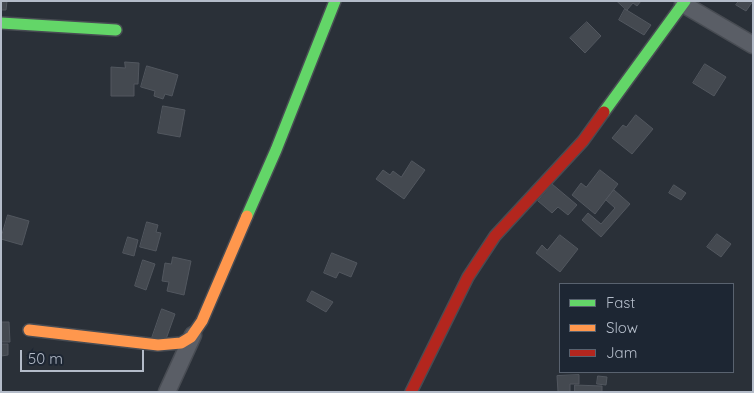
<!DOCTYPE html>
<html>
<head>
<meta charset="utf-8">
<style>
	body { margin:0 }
	#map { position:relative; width:754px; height:393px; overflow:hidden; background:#2a3038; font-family:Quicksand,sans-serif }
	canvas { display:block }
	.frame { position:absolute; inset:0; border:2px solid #b4bcc9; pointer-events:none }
	.legend { position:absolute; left:559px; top:283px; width:175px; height:90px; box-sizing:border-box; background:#1d2633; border:1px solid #59626f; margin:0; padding:6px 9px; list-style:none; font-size:15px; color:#b4bcc9 }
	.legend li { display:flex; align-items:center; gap:10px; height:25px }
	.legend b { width:25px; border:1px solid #59626f }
	.scale { position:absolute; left:20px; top:350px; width:124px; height:22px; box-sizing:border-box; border:2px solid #b4bcc9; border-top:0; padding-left:6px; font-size:15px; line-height:18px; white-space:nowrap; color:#b4bcc9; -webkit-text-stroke:4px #1d2633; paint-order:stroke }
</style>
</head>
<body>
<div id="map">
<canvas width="754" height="393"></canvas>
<div class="frame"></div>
<ul class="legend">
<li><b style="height:6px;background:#63d668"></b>Fast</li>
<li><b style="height:6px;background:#ff974d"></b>Slow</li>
<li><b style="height:6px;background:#b3261e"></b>Jam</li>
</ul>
<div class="scale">50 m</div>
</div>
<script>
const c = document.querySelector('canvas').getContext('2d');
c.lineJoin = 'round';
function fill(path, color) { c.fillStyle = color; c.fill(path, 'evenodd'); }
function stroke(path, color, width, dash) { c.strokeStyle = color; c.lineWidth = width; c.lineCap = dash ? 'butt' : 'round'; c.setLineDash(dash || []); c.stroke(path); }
const building = new Path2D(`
	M1,1H7L6,10H1Z
	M617,1H641L637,6L633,3L627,10Z
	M739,1H753L746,11L736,5Z
	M625,9L651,25L644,35L619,20Z
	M587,22L601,36L585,53L570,38Z
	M125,62L139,63L138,84H134V96H111V67L125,68Z
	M705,64L726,77L714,96L693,83Z
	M147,66L178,75L172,96L165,94L163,99L154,96L155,91L141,87Z
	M163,106L185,110L180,137L158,133Z
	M636,115L653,129L632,154L612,138L623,125L626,127Z
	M412,161L425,170L404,199L376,179L383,170L390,175L393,171L401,177Z
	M600,170L618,184L595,214L572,195L581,183L586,187Z
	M552,184L577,205L568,215L558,207L552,213L538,201Z
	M674,185L686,193L681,200L669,193Z
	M614,190L630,204L601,237L582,220L588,213L601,224L615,208L606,200Z
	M8,215L29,221L22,245L1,239Z
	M147,222L158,225L156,232L161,233L156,251L140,247Z
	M717,234L731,244L721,257L707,247Z
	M560,235L578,249L560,272L536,253L542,245L547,250Z
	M128,237L138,240L134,256L123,253Z
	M332,253L357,263L351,277L339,272L336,278L324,273Z
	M173,257L191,261L184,295L167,291L169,282L162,281L165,263L171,264Z
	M143,260L155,264L146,290L135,286Z
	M312,291L333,302L326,312L307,301Z
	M162,309L175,314L165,342L152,338Z
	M1,322H9L10,342H1Z
	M1,344H8V355L1,356Z
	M579,375V384H570V392H558L557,376Z
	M598,376L607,377L606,385L597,384Z
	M575,385L602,386V392H575Z`);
const street = new Path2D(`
	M683,4L753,45
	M167,392L193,335`);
const fast = new Path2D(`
	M1,23L116,30
	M604,112L685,1
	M247,216L276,150L335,1`);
const slow = new Path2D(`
	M29,330L158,345L181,343L191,337L202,321L247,216`);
const jam = new Path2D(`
	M411,392L468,277L495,236L583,141L604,112`);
fill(building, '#444950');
stroke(building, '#52575f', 1);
stroke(street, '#484c53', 19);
stroke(fast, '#484c53', 14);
stroke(slow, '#484c53', 14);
stroke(jam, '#484c53', 14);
stroke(street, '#5a5e66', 16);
stroke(fast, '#63d668', 11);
stroke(slow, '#ff974d', 11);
stroke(jam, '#b3261e', 11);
</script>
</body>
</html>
